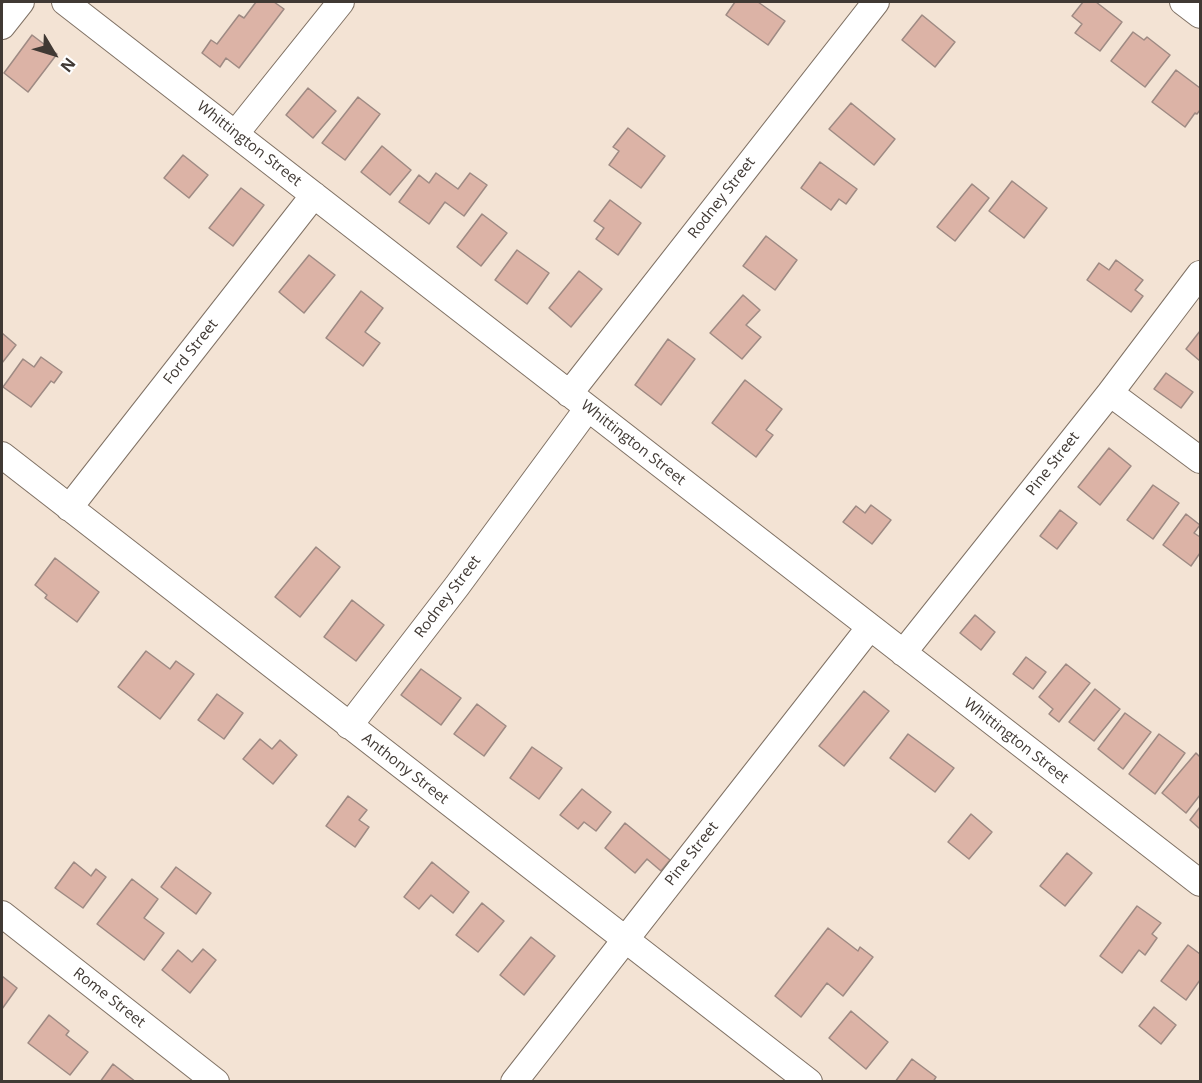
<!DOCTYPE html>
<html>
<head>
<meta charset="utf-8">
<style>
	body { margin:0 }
	#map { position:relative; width:1202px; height:1083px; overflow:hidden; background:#f3e3d4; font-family:"Open Sans",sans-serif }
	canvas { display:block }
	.frame { position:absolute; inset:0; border:3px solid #403934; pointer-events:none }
	.north { position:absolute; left:24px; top:24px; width:60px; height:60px; -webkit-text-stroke:4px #fff; paint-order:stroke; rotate:128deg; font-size:16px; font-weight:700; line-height:24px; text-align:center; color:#403934 }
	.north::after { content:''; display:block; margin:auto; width:21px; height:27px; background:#403934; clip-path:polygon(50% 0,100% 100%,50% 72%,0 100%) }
</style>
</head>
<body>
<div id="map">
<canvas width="1202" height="1083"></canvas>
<div class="frame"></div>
<div class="north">N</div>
</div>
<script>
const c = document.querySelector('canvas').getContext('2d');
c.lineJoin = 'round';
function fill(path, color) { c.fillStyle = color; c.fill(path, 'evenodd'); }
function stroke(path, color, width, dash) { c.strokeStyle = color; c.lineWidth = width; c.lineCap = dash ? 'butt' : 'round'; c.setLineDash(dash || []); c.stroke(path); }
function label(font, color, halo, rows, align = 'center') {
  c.font = font + ' "Open Sans",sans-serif'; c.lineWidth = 4.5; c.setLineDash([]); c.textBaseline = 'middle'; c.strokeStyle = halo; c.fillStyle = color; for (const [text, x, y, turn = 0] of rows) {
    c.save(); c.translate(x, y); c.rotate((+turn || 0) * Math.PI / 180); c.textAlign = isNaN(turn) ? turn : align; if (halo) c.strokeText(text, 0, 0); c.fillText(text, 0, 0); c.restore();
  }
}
const building = new Path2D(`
	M256,2H274L284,9L239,68L226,58L220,67L202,53L211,40L217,44L239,15L244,18Z
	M735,2H758L785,21L768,45L726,15Z
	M1083,2H1096L1122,22L1100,51L1075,33L1082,24L1072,16Z
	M922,15L955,42L935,67L902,40Z
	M1133,32L1144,40L1147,37L1170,55L1145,87L1111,61Z
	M32,35L57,54L28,92L4,73Z
	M1176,70L1200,88V110L1197,114L1195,113L1185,127L1152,102Z
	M308,88L336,111L313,138L286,115Z
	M358,97L380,114L345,160L322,143Z
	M851,103L895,139L874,165L829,129Z
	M628,128L665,156L641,188L609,165L619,151L613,147Z
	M382,146L411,170L390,195L361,172Z
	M183,155L208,175L189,198L164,178Z
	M820,162L857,189L846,204L839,199L831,210L801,188Z
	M436,173L458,189L470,173L487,185L464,216L445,202L429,224L399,202L419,175L429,183Z
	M1012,181L1047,208L1024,238L989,211Z
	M972,184L989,198L955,241L937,227Z
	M241,188L264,205L233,246L209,228Z
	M610,200L641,223L618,255L596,239L604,228L594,221Z
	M482,214L507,233L481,266L457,247Z
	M766,236L797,260L775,290L743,266Z
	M517,250L549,273L527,304L495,280Z
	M309,255L335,275L304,313L279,292Z
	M1116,260L1143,280L1135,290L1143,296L1131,312L1087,280L1099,263L1109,270Z
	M579,271L602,289L571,327L549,308Z
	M361,291L383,308L365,332L380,343L363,366L326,338Z
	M743,295L760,310L746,325L761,337L742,359L710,333Z
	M1200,331V361L1186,349Z
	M2,333L16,345L2,363Z
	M668,339L695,359L661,405L635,385Z
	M41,357L62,372L54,383L51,381L31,407L3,387L23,359L34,367Z
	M1166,373L1193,392L1181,408L1154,389Z
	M745,380L782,409L766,430L773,435L756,457L712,423Z
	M1109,448L1131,466L1100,505L1078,487Z
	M1153,485L1179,503L1153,539L1127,520Z
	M871,505L891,520L872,544L843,522L856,506L865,513Z
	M1060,510L1077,523L1057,549L1040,536Z
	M1186,514L1200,525L1194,533L1200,537V553L1191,566L1163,545Z
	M316,547L340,567L300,617L275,597Z
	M55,558L99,592L77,622L45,598L47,595L35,585Z
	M352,600L384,625L356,661L324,637Z
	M975,615L995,632L981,650L960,633Z
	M146,651L170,669L176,661L194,674L160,719L118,687Z
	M1026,657L1046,672L1033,689L1013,674Z
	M1066,664L1090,683L1059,722L1049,714L1053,709L1039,697Z
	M421,669L461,698L441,725L401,695Z
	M1095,689L1120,709L1094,741L1069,722Z
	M864,691L889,711L844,766L819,746Z
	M217,694L243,713L224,739L198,720Z
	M477,704L506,726L484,756L454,734Z
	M1125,713L1151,732L1123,769L1098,749Z
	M908,734L954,768L935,792L890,758Z
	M1159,734L1185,753L1155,794L1129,774Z
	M260,739L272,749L280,740L297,755L273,784L243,759Z
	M532,747L562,768L539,799L510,778Z
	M1196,753L1200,757V795L1186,813L1162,793Z
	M582,789L611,812L596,831L584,822L578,829L560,815Z
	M348,796L367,810L359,820L369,827L355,847L326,826Z
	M1200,807V829L1190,820Z
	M971,814L992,832L969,859L948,842Z
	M625,823L670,860L661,871L647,859L635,873L605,848Z
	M1067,853L1092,873L1065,906L1040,886Z
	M74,862L91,876L96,869L106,877L83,908L55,888Z
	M432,862L469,892L453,913L431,895L419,909L404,897Z
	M176,867L211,893L196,914L161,887Z
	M132,879L158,899L144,918L164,933L144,960L97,924Z
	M482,903L504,921L478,952L456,935Z
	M1137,906L1161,923L1152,934L1157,938L1145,955L1139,950L1122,973L1100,956Z
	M828,928L858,951L860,947L873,957L843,996L827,983L801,1017L775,996Z
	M531,937L555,956L524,995L500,975Z
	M1188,945L1200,954V980L1186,1000L1161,981Z
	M203,949L216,960L190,993L162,970L178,950L192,962Z
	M2,976L17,988L2,1009Z
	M1154,1007L1176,1025L1161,1044L1139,1026Z
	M851,1011L888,1042L866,1069L829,1038Z
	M49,1015L69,1031L66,1035L88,1052L70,1075L28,1043Z
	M912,1059L936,1077L933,1082H895Z
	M113,1064L136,1082H100Z`);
const street = new Path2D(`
	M65,2L1200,883
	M1183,2L1200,15
	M2,26L21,2
	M236,133L341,2
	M1110,393L1200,460
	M569,394L876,2
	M2,455L809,1082
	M69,508L314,195
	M903,653L1110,393L1200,274
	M349,726L457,586L588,408
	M2,914L216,1082
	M514,1082L870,627`);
const streetNames = [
	["Whittington Street",249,144,38],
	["Rodney Street",722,198,-52],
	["Ford Street",191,352,-52],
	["Whittington Street",633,443,38],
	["Pine Street",1053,464,-52],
	["Rodney Street",448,597,-53],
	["Whittington Street",1016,741,38],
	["Anthony Street",405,769,38],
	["Pine Street",692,854,-52],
	["Rome Street",109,998,38]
];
fill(building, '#dcb3a6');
stroke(building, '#9e8a83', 1.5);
stroke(street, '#807265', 28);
stroke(street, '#fff', 26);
label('15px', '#403934', '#fff', streetNames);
</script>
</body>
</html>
